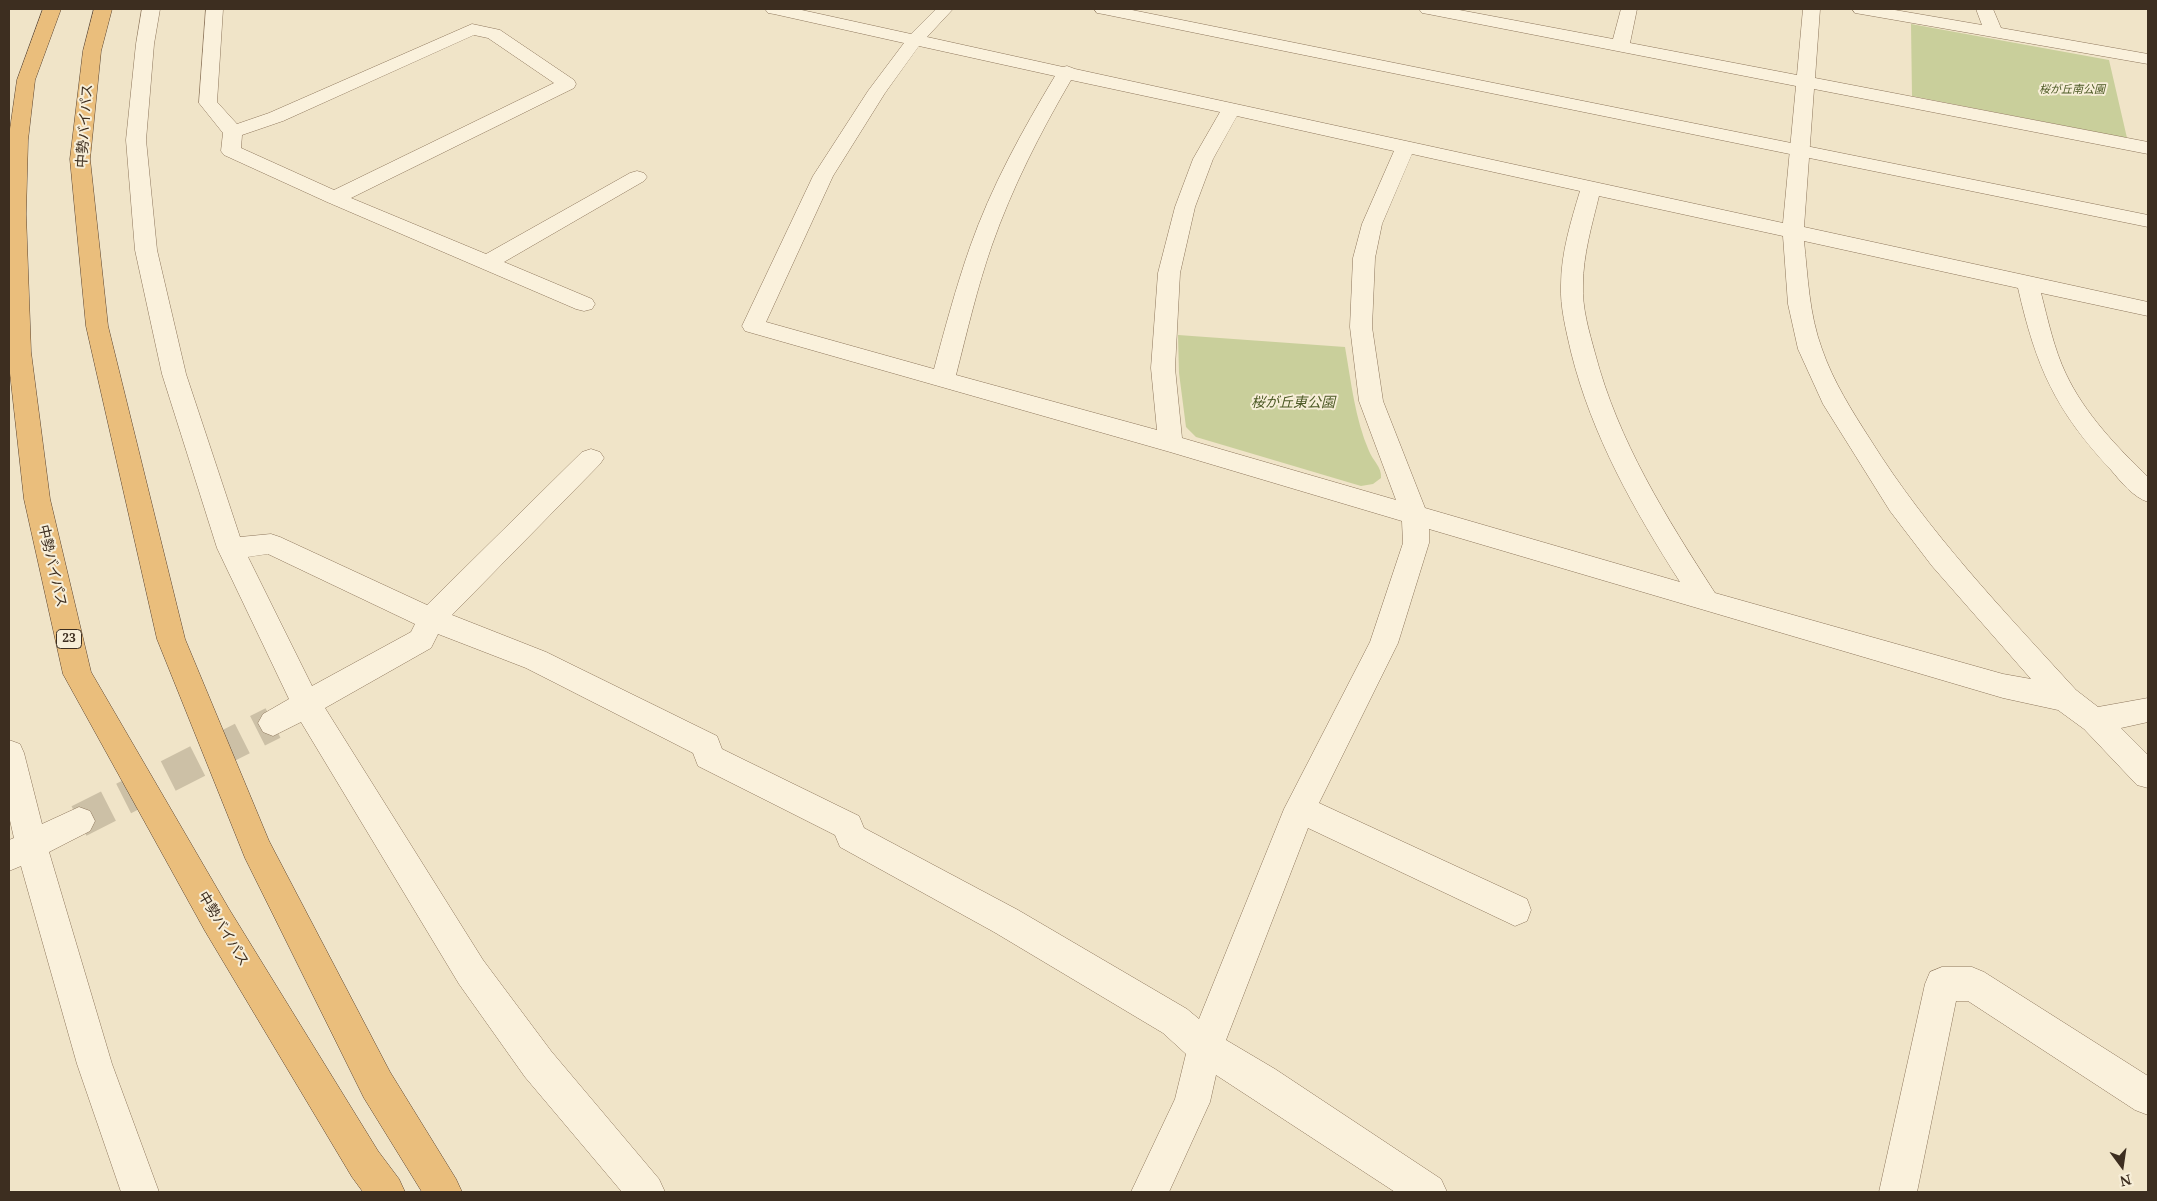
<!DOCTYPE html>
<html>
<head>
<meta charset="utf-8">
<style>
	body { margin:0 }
	#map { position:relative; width:2157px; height:1201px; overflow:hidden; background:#f0e4c8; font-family:"Noto Serif",serif }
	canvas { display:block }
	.frame { position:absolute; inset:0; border:10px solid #3d2e20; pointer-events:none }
	.north { position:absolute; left:2097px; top:1141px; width:50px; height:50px; -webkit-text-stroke:4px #f7eed8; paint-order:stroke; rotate:166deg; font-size:14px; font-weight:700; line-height:20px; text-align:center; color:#3d2e20 }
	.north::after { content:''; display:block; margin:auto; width:18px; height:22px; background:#3d2e20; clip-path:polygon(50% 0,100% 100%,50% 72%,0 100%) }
</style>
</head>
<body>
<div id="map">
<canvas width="2157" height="1201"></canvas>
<div class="frame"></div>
<div class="north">N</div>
</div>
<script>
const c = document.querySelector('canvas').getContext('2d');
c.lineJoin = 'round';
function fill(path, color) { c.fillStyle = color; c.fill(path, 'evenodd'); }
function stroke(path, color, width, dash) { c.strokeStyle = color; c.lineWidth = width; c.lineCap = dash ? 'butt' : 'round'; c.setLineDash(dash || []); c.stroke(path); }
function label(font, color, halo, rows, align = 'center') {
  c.font = font + ' "Noto Serif","Noto Sans JP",serif'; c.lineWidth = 4; c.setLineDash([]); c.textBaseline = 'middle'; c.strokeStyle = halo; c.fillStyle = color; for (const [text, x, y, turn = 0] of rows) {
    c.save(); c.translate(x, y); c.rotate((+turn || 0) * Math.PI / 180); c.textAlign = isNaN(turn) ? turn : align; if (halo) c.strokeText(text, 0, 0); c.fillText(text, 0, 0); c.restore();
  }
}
const green = new Path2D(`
	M1911,24L2109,60L2127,138L1912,96Z
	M1178,335L1345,347C1351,381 1355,419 1369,451C1373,461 1382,467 1381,478L1373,484L1361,486L1196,437L1186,427L1179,373Z`);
const minorTunnel = new Path2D(`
	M79,821L273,723`);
const minor = new Path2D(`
	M142,9H160L154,44L146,140L157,250L186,374L240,537L271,534L280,537L427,605L582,452L591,449L600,452L604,458L600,464L452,615L546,652L717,736L722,749L859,816L864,828L1018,910L1187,1009L1199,1019L1284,809L1370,642L1403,543L1402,521L1170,452L745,331L742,326L813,176L868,91L904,43L774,14L768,13L765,9H797L911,34L936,9H953L927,37L1063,67L1067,66L1075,69L1783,223L1796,86L1428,14L1422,13L1419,9H1454L1613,39L1621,9H1637L1630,43L1797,75L1803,9H1820L1815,78L2148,142V154L1814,89L1804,227L2148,302V316L2041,293C2048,320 2054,349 2066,374C2085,414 2117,447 2148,477V502C2133,497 2121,482 2111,470C2055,410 2036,367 2018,288L1804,241C1808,277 1809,314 1822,349C1833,381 1852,411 1870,439C1928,532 2003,610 2076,690L2098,707L2148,698V722L2121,728L2148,755V788L2137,785L2084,729L2058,710L2003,698L1429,529V543L1398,643L1319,803L1527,899L1531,910L1527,921L1515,926L1308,828L1226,1040L1275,1069L1441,1179L1447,1192H1395L1216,1075L1210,1102L1169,1192H1131L1175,1099L1186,1054L1163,1033L994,932L840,847L835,835L698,766L693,753L526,668L438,634L431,648L325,708L483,960L551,1051L659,1179L665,1192H622L525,1077L459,984L301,722L273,736L263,732L258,723L263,714L289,699L217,548L162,374L135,250L126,140L136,44ZM919,46L1055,76C1022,131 991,187 970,247C956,287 945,328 934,369L766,322L833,176L885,93ZM1071,80L1220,112L1193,159L1175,207L1158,273L1151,368L1157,430L956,375C967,332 977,288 992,245C1012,188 1040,133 1071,80ZM1237,116L1394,151L1362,224L1353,258L1350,327L1359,401L1396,500L1182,438L1175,368L1180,273L1195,207L1213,159ZM1412,154L1580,191C1571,221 1561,253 1561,285C1560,307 1566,330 1571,352C1592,436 1634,510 1680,582L1425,508L1383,401L1372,327L1375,258L1382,224ZM1599,196L1783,236L1788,304L1798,349L1823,404L1890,511L1932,566L2031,679L2003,674L1715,593C1666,517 1618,441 1595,353C1589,331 1582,308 1583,285C1583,255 1592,225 1599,196ZM268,554L415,624L411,632L312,686L248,557Z
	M206,9H223L217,102L237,124L269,113L472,24L500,30L574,80L576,84L574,88L351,198L486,254L630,173L637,171L644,173L647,177L644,181L504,262L592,299L595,304L592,309L584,311L576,309L327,202L224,155L221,151L223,133L199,103ZM474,35L488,38L554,83L334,190L241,148L242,135L283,121Z
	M1852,9H1889L1982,25L1976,9H1993L2001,28L2148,54V64L1861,14L1855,13Z
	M9,740L20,744L24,753L42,824L79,807L90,811L95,821L90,831L49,852L112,1064L159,1192H121L77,1064L21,866L9,871V840L14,838L9,816Z
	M1942,967H1972L1984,972L2148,1076V1115L2135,1110L1968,1001H1956L1917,1192H1879L1925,984L1930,972Z`);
const tertiary = new Path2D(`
	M1094,9H1127L2148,215V227L1103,14L1097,13Z`);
const trunk = new Path2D(`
	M43,9H61L35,80L28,140L26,214L31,352L50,499L91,672L229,909L378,1151L399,1179L405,1192H363L352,1177L205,931L63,674L24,499L9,364V136L17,80Z
	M94,9H112L101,51L90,159L108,326L185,639L269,841L390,1072L456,1179L462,1192H422L364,1098L245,858L157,639L86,326L70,159L83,51Z`);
const farParknames = [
	["桜が丘南公園",2072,90]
];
const shields = [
	[69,639,25]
];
const shieldNames = [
	["23",69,639]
];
const streetNames = [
	["中勢バイパス",85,126,-86],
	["中勢バイパス",52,566,77],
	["中勢バイパス",223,929,59]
];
const parkNames = [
	["桜が丘東公園",1293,403]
];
fill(green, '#c9cf9b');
stroke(minorTunnel, '#ccc0a6', 33, [33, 17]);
stroke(minor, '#8d765c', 1);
stroke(tertiary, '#8d765c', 1);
stroke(trunk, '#5b4430', 1);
fill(minor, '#faf1dc');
fill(tertiary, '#faf1dc');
fill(trunk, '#eabe7c');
label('italic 11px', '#4d5a26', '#f7eed8', farParknames);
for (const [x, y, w] of shields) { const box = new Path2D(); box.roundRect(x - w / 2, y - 9.5, w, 19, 4); c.fillStyle = '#f7eed8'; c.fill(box); stroke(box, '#3d2e20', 1); }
label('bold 12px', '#3d2e20', null, shieldNames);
label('14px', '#3d2e20', '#f7eed8', streetNames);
label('italic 14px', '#4d5a26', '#f7eed8', parkNames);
</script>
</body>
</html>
